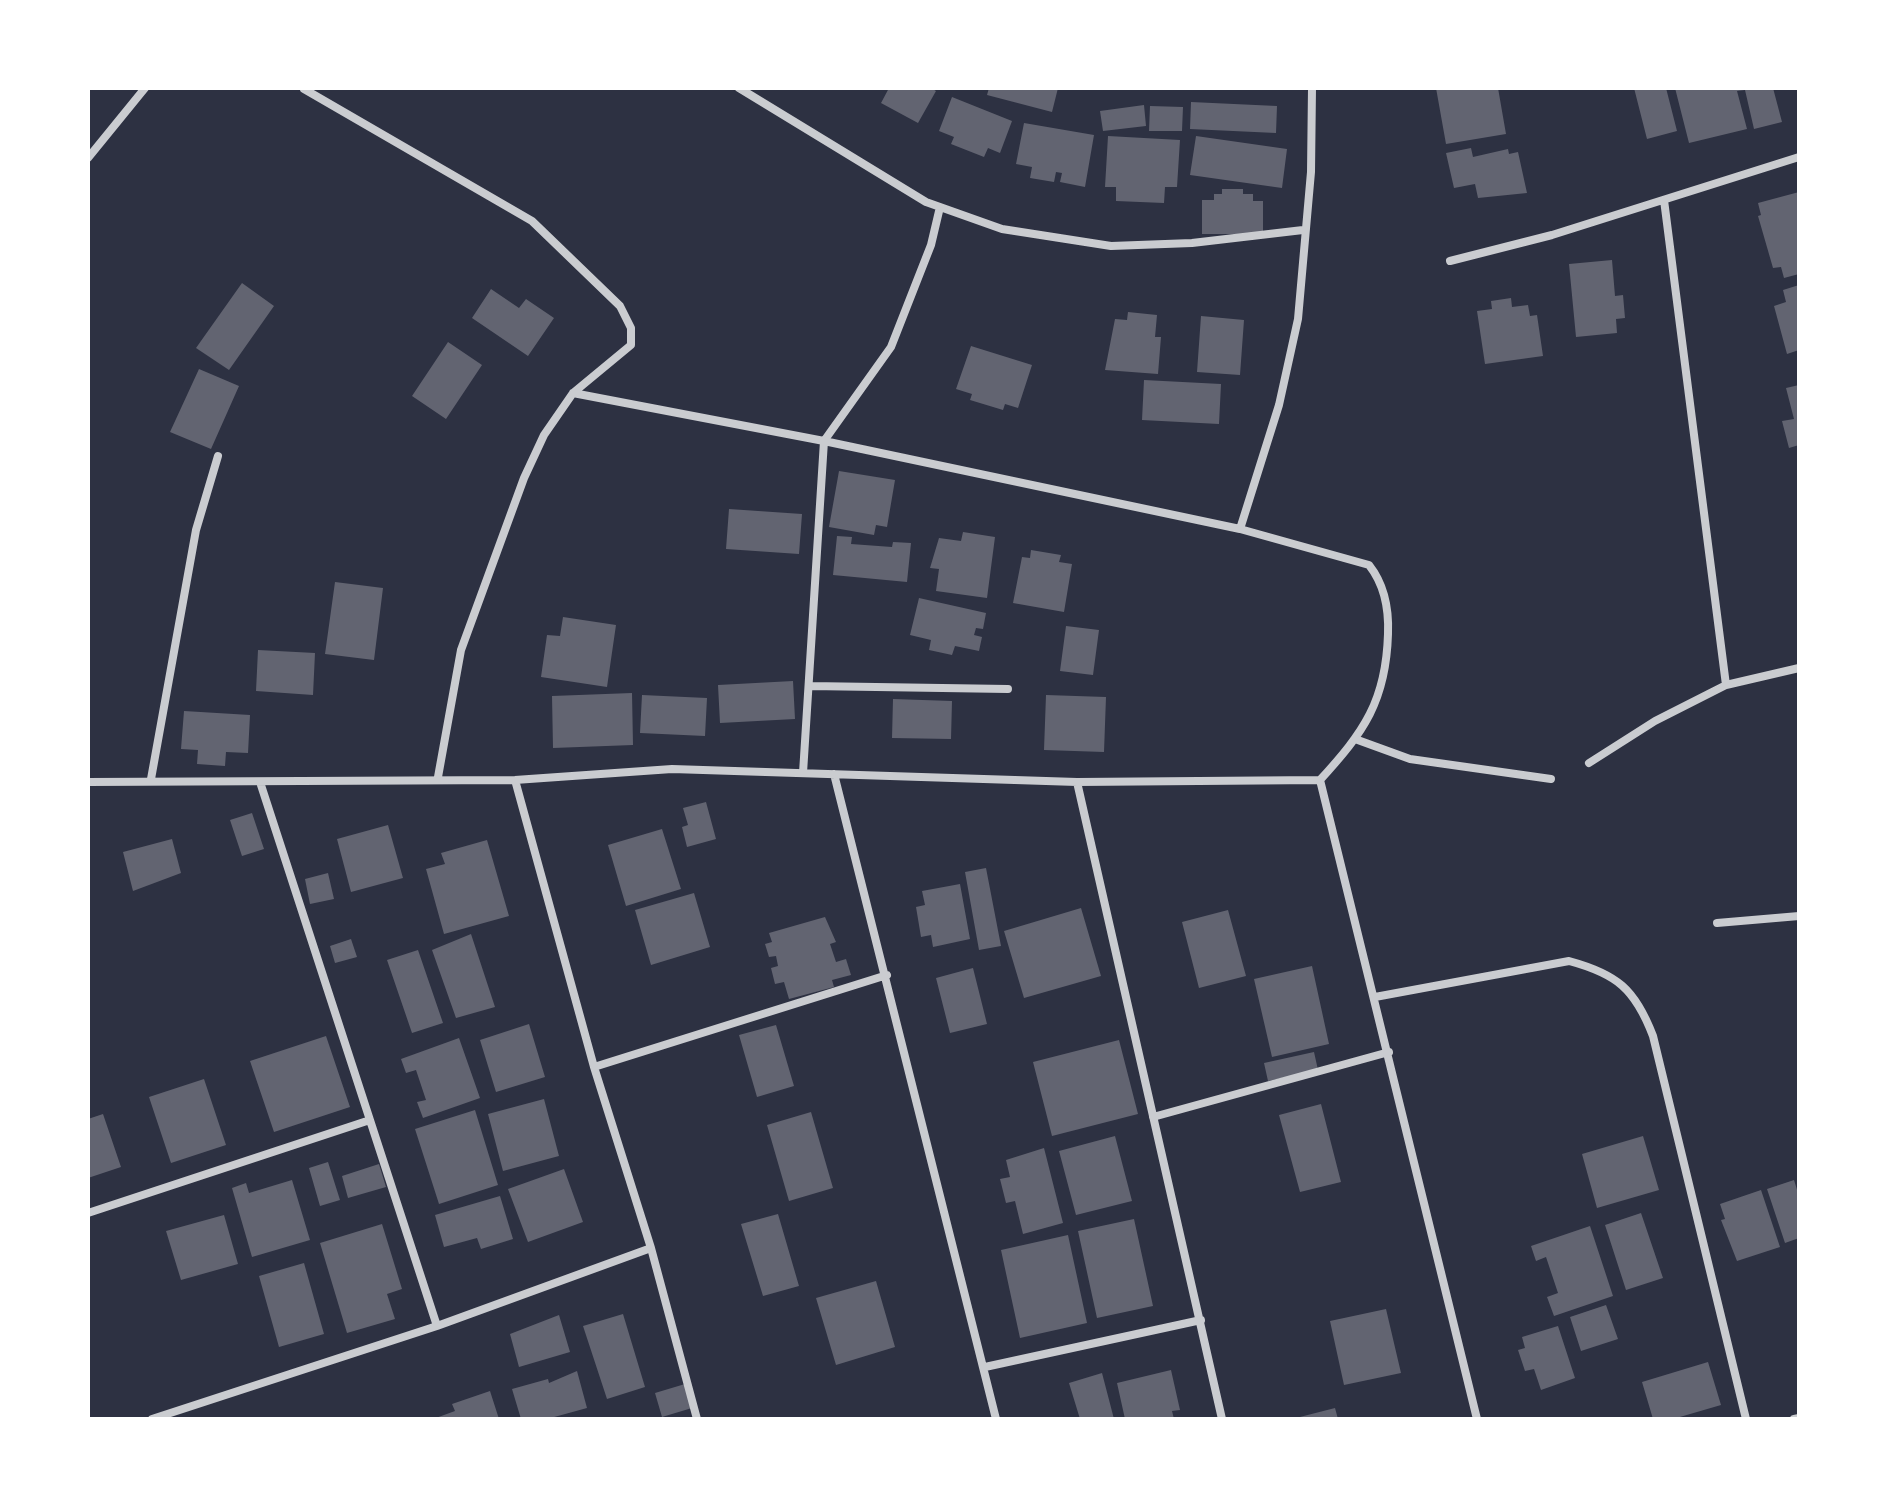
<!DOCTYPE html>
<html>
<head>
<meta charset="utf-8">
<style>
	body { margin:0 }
	#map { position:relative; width:1887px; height:1507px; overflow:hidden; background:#2d3142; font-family:"Fira Sans",sans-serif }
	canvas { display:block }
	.frame { position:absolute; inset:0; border:90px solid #fff; pointer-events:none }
</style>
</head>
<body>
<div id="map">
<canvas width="1887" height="1507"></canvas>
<div class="frame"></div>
</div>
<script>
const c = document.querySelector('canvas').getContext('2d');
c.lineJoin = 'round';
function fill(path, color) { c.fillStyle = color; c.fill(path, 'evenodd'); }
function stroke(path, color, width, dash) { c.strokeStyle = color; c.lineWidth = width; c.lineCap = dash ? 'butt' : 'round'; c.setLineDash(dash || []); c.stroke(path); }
const building = new Path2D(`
	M889,88H931L936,91L918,123L881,103Z
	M989,88H1058L1052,112L987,95Z
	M1436,88H1498L1506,134L1446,144Z
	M1634,88H1666L1677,131L1647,139Z
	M1675,88H1773L1782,122L1754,129L1745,90L1737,91L1747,129L1689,143Z
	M952,97L1012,121L1000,153L988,148L984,157L951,144L954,137L939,131Z
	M1191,102L1277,106L1276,133L1190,129Z
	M1144,105L1146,126L1103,131L1100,111Z
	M1150,106L1183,107L1182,131H1149Z
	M1024,123L1094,135L1085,187L1060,182L1062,173L1056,172L1054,182L1030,178L1032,167L1016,164Z
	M1108,136L1180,140L1177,187H1165L1164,203L1116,201V187H1105Z
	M1196,136L1287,149L1282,188L1190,175Z
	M1471,148L1473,157L1508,149L1509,154L1518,152L1527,193L1478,198L1475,184L1454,188L1446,153Z
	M1222,189H1243V194H1253V201H1263V234H1202V200H1214V194H1222Z
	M1799,192V274L1784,278L1781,267L1773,268L1758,216L1761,215L1758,203Z
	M1612,260L1615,296L1623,295L1625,318L1616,319L1617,333L1576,337L1569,264Z
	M242,283L274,306L229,370L196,348Z
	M1799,285V350L1787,354L1774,306L1786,302L1783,290Z
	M491,289L519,308L526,299L554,318L528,356L472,318Z
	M1511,298L1512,307L1528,305L1530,316L1537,315L1543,356L1485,364L1477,311L1492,309L1491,301Z
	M1128,312L1157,315L1155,337H1161L1158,374L1105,370L1115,319L1127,320Z
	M1201,316L1244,320L1240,375L1197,372Z
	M448,342L482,365L446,419L412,396Z
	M971,346L1032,365L1018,408L1005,404L1003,410L970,400L972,394L956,389Z
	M199,369L239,386L211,449L170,432Z
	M1144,380L1221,384L1219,424L1142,420Z
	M1799,385V445L1789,448L1782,421L1794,419L1786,388Z
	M839,471L895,480L887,527L876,525L874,535L829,527Z
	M729,509L802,514L799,554L726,549Z
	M963,532L995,537L987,598L936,591L939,569L930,568L939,538L961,541Z
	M837,536L852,537L851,544L892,547L893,542L911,543L907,582L833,575Z
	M1031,550L1061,555L1059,562L1072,564L1064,612L1013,603L1022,557L1030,558Z
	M335,582L383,588L374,660L325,654Z
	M919,598L986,613L983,629L976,628L974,635L982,637L979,651L955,646L952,655L929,650L931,640L910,635Z
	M563,617L616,625L607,687L541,677L547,635L560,636Z
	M1066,626L1099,630L1093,675L1060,671Z
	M258,650L315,653L313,695L256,691Z
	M793,681L795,719L720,723L718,685Z
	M632,693L633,745L553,748L552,696Z
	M642,695L707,698L705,736L640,733Z
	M1046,695L1106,697L1104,752L1044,750Z
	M893,699L952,701L951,739L892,738Z
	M184,711L250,715L248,753L226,752L225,766L197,764L198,750L181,749Z
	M706,802L716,839L687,847L682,827L688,825L683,808Z
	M252,813L264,849L242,856L230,820Z
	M388,825L403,878L351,892L337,839Z
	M662,829L681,889L626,906L608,845Z
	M172,839L181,873L133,891L123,852Z
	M487,840L509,916L444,934L426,869L445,864L441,853Z
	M986,868L1001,946L979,950L965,872Z
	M328,873L334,899L310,904L305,879Z
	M960,884L970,939L933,947L931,935L921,937L916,907L925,905L922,891Z
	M694,893L710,947L651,965L635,910Z
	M1081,908L1101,976L1024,998L1004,931Z
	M1228,910L1246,976L1199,988L1182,922Z
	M825,917L836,942L830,944L836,962L846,959L851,975L832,980L834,987L789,999L784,982L775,984L771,968L778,966L776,956L769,957L765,944L772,942L769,933Z
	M471,934L495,1007L456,1018L432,950Z
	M351,939L357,957L335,963L330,946Z
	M418,950L443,1023L412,1033L387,960Z
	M1312,966L1329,1044L1272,1057L1254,979Z
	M973,968L987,1024L950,1033L936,978Z
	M529,1024L545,1077L496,1092L480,1040Z
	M776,1025L794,1086L757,1097L739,1035Z
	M326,1036L350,1107L274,1132L250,1061Z
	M459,1038L480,1098L423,1118L417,1102L426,1100L416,1070L406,1073L401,1059Z
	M1119,1040L1138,1114L1052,1136L1033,1062Z
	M1314,1052L1318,1070L1268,1081L1264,1063Z
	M204,1079L226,1145L171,1163L149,1097Z
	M544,1099L559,1156L503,1171L488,1114Z
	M1321,1104L1341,1182L1300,1192L1279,1115Z
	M475,1110L498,1185L439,1204L415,1129Z
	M811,1112L833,1188L789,1201L767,1125Z
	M103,1114L121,1167L88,1178V1119Z
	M1115,1136L1132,1201L1076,1215L1059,1151Z
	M1643,1136L1659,1190L1597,1208L1582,1154Z
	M1044,1148L1063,1223L1023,1234L1015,1201L1006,1203L1000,1179L1010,1177L1006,1160Z
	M328,1162L340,1200L320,1206L309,1168Z
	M379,1164L386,1187L348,1198L342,1176Z
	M564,1169L583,1222L528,1242L508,1189Z
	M292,1180L310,1240L252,1257L232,1188L246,1183L249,1193Z
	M1794,1180L1799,1196V1238L1785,1243L1767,1189Z
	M1761,1190L1780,1247L1737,1261L1721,1220L1725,1219L1720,1204Z
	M500,1196L513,1239L481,1249L477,1238L444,1247L435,1215Z
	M1641,1213L1663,1278L1626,1290L1605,1225Z
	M778,1214L799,1286L763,1296L741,1224Z
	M224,1215L238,1264L181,1280L166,1231Z
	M1134,1219L1153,1306L1097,1318L1078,1231Z
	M382,1224L402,1289L387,1294L395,1319L347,1333L320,1243Z
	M1590,1226L1613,1296L1554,1316L1547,1297L1558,1293L1546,1257L1536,1261L1531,1246Z
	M1068,1235L1087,1323L1020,1338L1001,1250Z
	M304,1263L324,1334L279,1347L259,1276Z
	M876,1281L895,1347L836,1365L816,1298Z
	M1606,1305L1618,1339L1581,1351L1570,1317Z
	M1386,1309L1401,1373L1344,1385L1330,1321Z
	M623,1314L645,1387L607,1399L583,1326Z
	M559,1315L570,1352L519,1367L510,1334Z
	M1558,1326L1575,1378L1541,1390L1534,1369L1525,1371L1518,1350L1525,1348L1522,1337Z
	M1708,1362L1721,1405L1673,1419H1653L1642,1382Z
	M1171,1370L1180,1410L1172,1411L1174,1419H1125L1117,1383Z
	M577,1371L587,1408L547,1419H521L512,1389L548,1379L549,1383Z
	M1102,1373L1114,1419H1080L1069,1383Z
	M685,1384L692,1408L662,1417L655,1393Z
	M490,1391L499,1419H433L455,1411L452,1404Z
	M1335,1408L1338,1419H1296V1418Z`);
const minor = new Path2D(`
	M739,88L926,202L1002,229L1111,246L1192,243L1303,230
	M304,89L532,221L620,306L631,328V345L573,393L544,435L524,478L461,650L438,777
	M88,158L145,88
	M1664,200L1726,685
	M1450,261L1552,235L1799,157
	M1240,529L1279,405L1298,319L1311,172L1312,88
	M810,686L1008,689
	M1355,739L1410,759L1551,779
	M1589,763L1655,721L1726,685L1799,668
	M803,773L824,441L891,347L931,245L940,207
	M834,774L996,1419
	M151,779L196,530L218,456
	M515,780L594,1067L651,1248L697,1419
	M1320,780L1477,1419
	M88,782L515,780L672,769L1077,782L1320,780C1364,732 1386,701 1388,634C1389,610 1384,584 1369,565L1240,529L824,441L573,393
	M260,782L437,1326
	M1077,782L1222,1419
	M1717,923L1799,916
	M1375,997L1569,961C1617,974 1635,989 1653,1036L1746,1419
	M594,1067L887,975
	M1153,1117L1389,1052
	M88,1213L370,1120
	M985,1367L1201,1320
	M152,1419L437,1326L651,1248
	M1794,1419L1799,1418`);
fill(building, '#626471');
stroke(minor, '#caccd0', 8);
</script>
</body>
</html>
